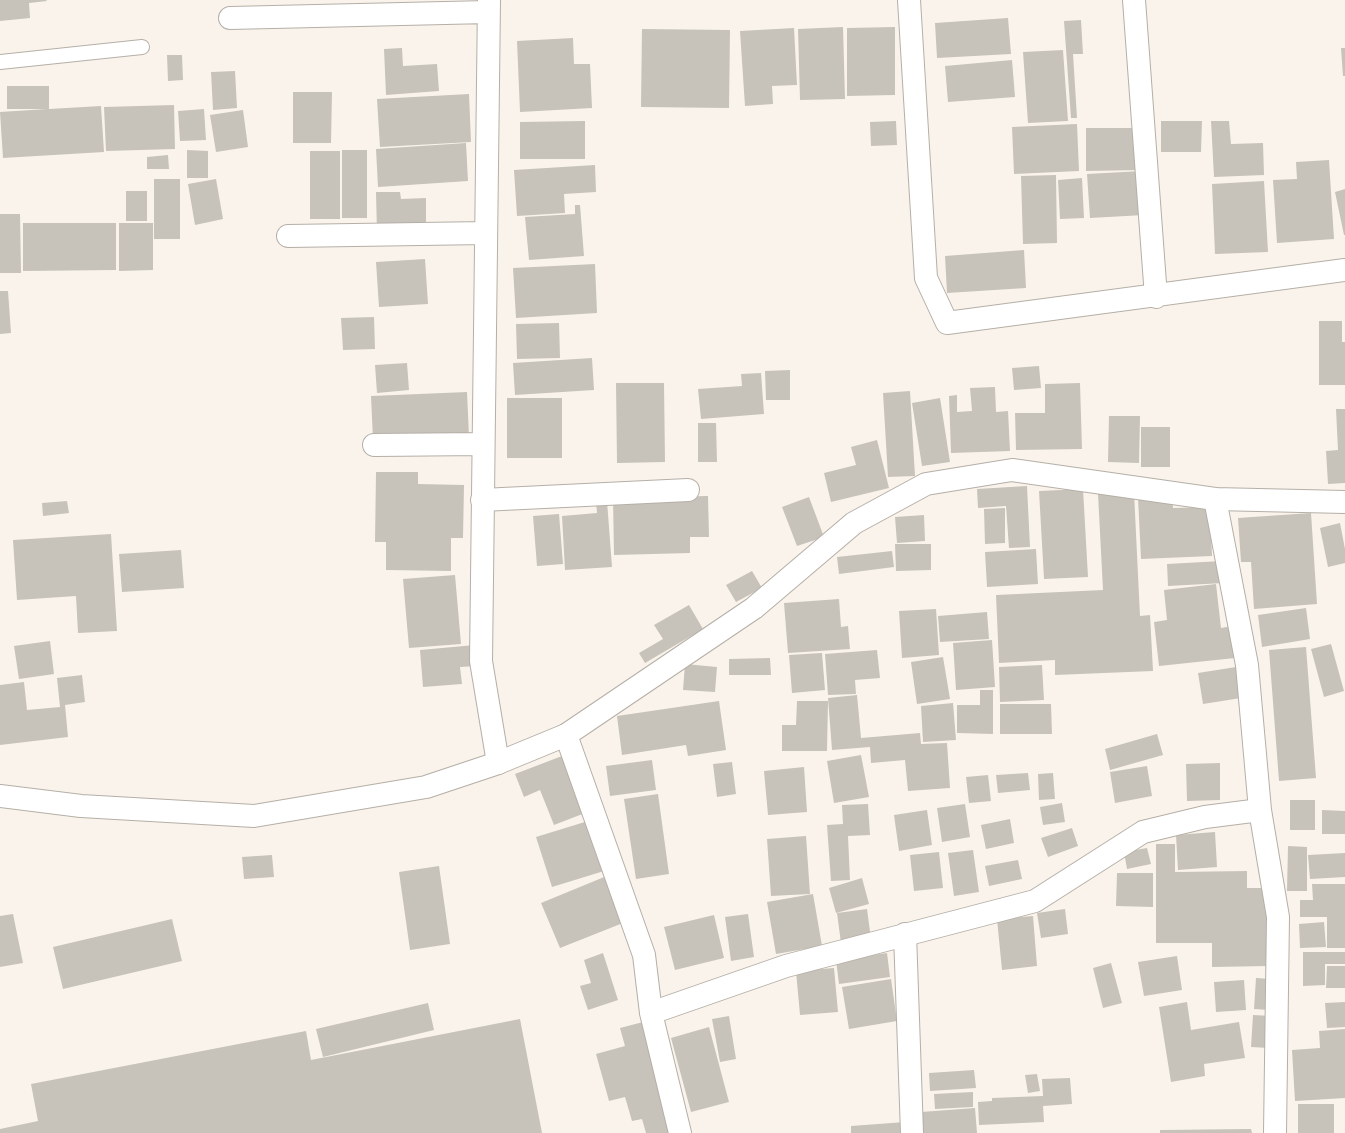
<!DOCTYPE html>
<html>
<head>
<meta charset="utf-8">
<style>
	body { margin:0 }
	canvas { display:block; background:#f9f3eb }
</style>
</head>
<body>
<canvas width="1345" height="1133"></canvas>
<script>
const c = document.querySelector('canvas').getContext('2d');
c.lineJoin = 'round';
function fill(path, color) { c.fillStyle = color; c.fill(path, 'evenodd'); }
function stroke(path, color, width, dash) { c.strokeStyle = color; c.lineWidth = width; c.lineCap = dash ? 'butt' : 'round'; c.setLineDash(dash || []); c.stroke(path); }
const building = new Path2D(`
	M0,0H46L47,1L29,3L30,18L0,21Z
	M1008,18L1011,54L937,58L935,23Z
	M1081,20L1083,54H1073L1077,118H1071L1064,21Z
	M843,27L845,99L800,100L798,29Z
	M895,27V95L847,96V28Z
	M794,28L797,85L772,86L773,104L745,106L740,31Z
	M642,29L730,30L729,108L641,107Z
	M573,38L574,64H590L592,108L520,112L517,41Z
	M402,48L403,66L437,64L439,91L386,95L384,49Z
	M1341,48H1345V76H1343Z
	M1063,50L1068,121L1028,123L1023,52Z
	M167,55H182L183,80L168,81Z
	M1012,60L1015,97L948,102L945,66Z
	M235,71L237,108L213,110L211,72Z
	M7,86H49V109L101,106L104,152L3,158L0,112L47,109H7Z
	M293,92H332L331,143H293Z
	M469,94L471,142L380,147L377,99Z
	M174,105L175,149L106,151L104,107Z
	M204,109L206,140L180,141L178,111Z
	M243,110L248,147L216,152L210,115Z
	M585,121V159H520V122Z
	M896,121L897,145L871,146L870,122Z
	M1161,121H1202L1201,152H1161Z
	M1211,121H1229L1231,144L1263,143L1264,175L1214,177Z
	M1077,124L1079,171L1014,174L1012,127Z
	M1086,128H1141V170L1086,171Z
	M466,143L468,181L378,187L376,149Z
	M187,150L208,151V178H187Z
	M342,150H367V218H342Z
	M310,151H340V219H310Z
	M168,155L169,169H147V157Z
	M1329,160L1334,239L1277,243L1273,180L1297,179L1296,162Z
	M595,165L596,192L564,194L565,213L517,216L514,170Z
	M1142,171L1144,215L1090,218L1087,174Z
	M1056,175L1057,243L1023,244L1021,176Z
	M1082,178L1084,218L1060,219L1058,180Z
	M154,179H180V239H154Z
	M216,179L223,219L195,225L188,184Z
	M1264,181L1268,252L1215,254L1212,184Z
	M1345,189V235H1344L1335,192Z
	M126,191H147V221H126Z
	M376,192H400L401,199L426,198V233H377Z
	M575,205H580L584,256L529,260L525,217L575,214Z
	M0,214H20L21,273H0Z
	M23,223H116V270L23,271Z
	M119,223H153V270L119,271Z
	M1024,250L1026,288L947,293L945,256Z
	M425,259L428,304L379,307L376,262Z
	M595,264L597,313L516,318L513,268Z
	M0,291H8L11,333L0,334Z
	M374,317L375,349L343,350L341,318Z
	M1319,321H1342V342H1345V385H1319Z
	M559,323L560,358L517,359L516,324Z
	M592,358L594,390L515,395L513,363Z
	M407,363L409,390L377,393L375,365Z
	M1039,366L1041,388L1014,390L1012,368Z
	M790,370V400H766L765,371Z
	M761,373L764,414L701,419L698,389L742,386L741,374Z
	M616,383H664L665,462L617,463Z
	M1080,383L1082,449L1016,450L1015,413H1045V384Z
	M995,387L996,412L1008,411L1010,451L951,453L949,396L957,395V412L972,411L970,388Z
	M910,391L915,476L888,477L883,393Z
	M467,392L469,436L373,440L371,396Z
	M507,398H562V458H507Z
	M940,398L950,462L922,466L912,403Z
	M1336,409H1345V483L1328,484L1326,451L1338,450Z
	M1109,416H1140L1139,463L1108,462Z
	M698,423H716L717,462H698Z
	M1141,427H1170V467H1141Z
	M877,440L889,488L831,502L824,473L856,465L851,447Z
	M376,472H418V484L464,485L463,538H451V571L386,570V542H375Z
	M1027,486L1030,547L1009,548L1006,506L978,508L977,489Z
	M1083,489L1088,577L1044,579L1039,491Z
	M1134,492L1140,616L1150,615L1153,671L1055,675V660L999,663L996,595L1103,590L1098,494Z
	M708,496L709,537H690V553L614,555L613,498Z
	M1172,496L1173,508L1210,507L1212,556L1141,559L1138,498Z
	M809,497L824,537L797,546L782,507Z
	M67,501L69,513L43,516L42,503Z
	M607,501L612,567L565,570L562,516L597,513L596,502Z
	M1005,508V543L985,544L984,509Z
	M1311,513L1317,604L1254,609L1251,562H1241L1238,518Z
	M559,514L563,564L537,566L533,516Z
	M924,515L925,541L897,543L895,517Z
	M1340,523L1345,549V563L1328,567L1320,528Z
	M111,534L117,631L78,633L76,596L17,600L13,540Z
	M895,544H931V570L896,571Z
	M1036,549L1038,584L987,587L985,552Z
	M181,550L184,588L122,592L119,554Z
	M892,551L894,567L839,574L837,557Z
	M1222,561L1224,583L1168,586L1167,564Z
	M752,571L762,588L736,602L726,585Z
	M455,575L461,644L409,648L403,579Z
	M1216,584L1221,628L1232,626L1235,658L1159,666L1154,622L1167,620L1164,590Z
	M839,599L841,627L848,626L850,649L788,653L784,603Z
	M689,605L703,629L645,663L639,653L663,639L654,625Z
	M1306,608L1310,639L1262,647L1258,615Z
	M936,609L939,655L902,658L899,611Z
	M987,612L989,639L940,642L938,616Z
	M992,640L995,687L956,690L953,643Z
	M50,641L54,674L19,679L14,646Z
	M1331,644L1344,691L1324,697L1311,649Z
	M475,645L477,666L460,667L462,684L423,687L420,650Z
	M1306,647L1316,778L1279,781L1269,650Z
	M877,650L880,678L855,680L856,694L828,695L825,654Z
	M822,653L825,690L792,693L789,655Z
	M943,657L950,699L917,704L911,662Z
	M770,658L771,675H729V659Z
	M685,664L717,667L715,692L683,690Z
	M1042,665L1044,700L1000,702L999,667Z
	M1236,667L1241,698L1203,704L1198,673Z
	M82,675L85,702L65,705L68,737L0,745V685L24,682L27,710L60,707L57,678Z
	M980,690H993V734L957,733V705H980Z
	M857,695L861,738L920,733L921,744L947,743L950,788L908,791L905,760L871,763L870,747L832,750L828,698Z
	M719,701L726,750L688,756L686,745L622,755L617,716Z
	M797,701H828L827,751H782V725H796Z
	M953,703L956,740L923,742L921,706Z
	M1000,704H1051L1052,734H1000Z
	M1157,734L1163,755L1110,770L1105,749Z
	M861,755L869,797L834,803L827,761Z
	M562,756L585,813L554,825L540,790L524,797L515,774Z
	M652,760L656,790L610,796L606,766Z
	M732,762L736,794L717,797L713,764Z
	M1220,763V800L1187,801L1186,764Z
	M1147,766L1152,796L1115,803L1110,772Z
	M804,767L807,812L768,815L764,771Z
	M1028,773L1030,790L998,793L996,775Z
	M1053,773L1055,799L1039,800L1038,774Z
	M988,775L991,801L969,803L966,777Z
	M658,794L669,874L636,879L624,799Z
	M1290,800H1315V830H1290Z
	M1062,803L1065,822L1043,825L1040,807Z
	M868,804L870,835L848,836L850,880L831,881L827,825L843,824L842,805Z
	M965,804L970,837L942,842L937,808Z
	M927,810L932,845L899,851L894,815Z
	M1322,810L1345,811V834H1322Z
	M1010,819L1014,843L986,849L981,825Z
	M588,821L604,871L552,887L536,837Z
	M1072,828L1078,846L1048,857L1041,838Z
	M1215,832L1217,867L1178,870L1176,835Z
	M806,836L810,894L771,896L767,839Z
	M1156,844H1175V872L1247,871V888H1269V966L1212,967V943H1156Z
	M1288,846L1307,847V891H1287Z
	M1147,848L1151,864L1127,869L1124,852Z
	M973,850L979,892L954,896L948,853Z
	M939,852L943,888L914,891L910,855Z
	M1345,853V877L1310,879L1308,855Z
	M272,855L274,877L244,879L242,857Z
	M1018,860L1022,879L989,886L985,866Z
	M439,866L450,944L410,950L399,872Z
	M1117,873H1153V907L1116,906Z
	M609,875L628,921L560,948L541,903Z
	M862,878L869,904L836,913L829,888Z
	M1312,884H1345V948H1327V917H1300V900H1313Z
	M813,894L822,946L776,954L767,902Z
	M867,909L871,939L841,943L837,913Z
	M1065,909L1068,934L1041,938L1037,913Z
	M13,914L23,963L0,967V916Z
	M748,914L754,957L731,961L725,917Z
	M714,915L724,958L675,970L664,927Z
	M1033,916L1037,966L1002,970L997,919Z
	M172,919L182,961L63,989L53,947Z
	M1324,922L1326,947L1300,948L1299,924Z
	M1303,952H1345V964H1325V985L1303,986Z
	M603,953L618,1000L588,1010L580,986L591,983L584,960Z
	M887,953L890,977L839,984L836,960Z
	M1177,956L1182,990L1144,996L1138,962Z
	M1111,963L1122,1003L1103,1008L1093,968Z
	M1327,966H1345V988H1326Z
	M834,968L838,1012L800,1015L796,971Z
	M1256,978L1271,979L1269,1010L1254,1009Z
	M891,979L897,1021L849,1029L842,987Z
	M1244,980L1246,1010L1216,1012L1214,982Z
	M1187,1002L1191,1030L1239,1022L1245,1058L1204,1064L1205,1076L1171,1082L1159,1007Z
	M1345,1002V1027L1327,1028L1325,1003Z
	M428,1003L434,1030L323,1057L316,1029Z
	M1253,1015L1272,1016L1269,1048L1251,1047Z
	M729,1016L736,1059L720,1062L712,1019Z
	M520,1019L542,1133H0V1129L38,1121L31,1084L306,1031L311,1060Z
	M647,1021L676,1133H646L642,1119L632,1121L625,1097L609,1101L596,1054L625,1046L620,1028Z
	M709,1027L729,1102L691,1112L671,1038Z
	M1345,1029V1098L1295,1101L1292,1050L1320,1048L1319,1031Z
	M974,1070L976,1088L930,1091L929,1073Z
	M1037,1074L1040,1091L1028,1093L1025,1075Z
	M1070,1078L1072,1104L1043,1106L1044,1122L979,1125L978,1102L992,1101V1098L1043,1096L1042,1079Z
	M973,1092V1107L935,1109L934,1094Z
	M1298,1104H1334V1133H1298Z
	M975,1108L977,1133H923L921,1112Z
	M905,1122L906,1133H851V1126Z
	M1251,1129L1252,1133H1160V1130Z`);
const service = new Path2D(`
	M0,62L142,47`);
const minor = new Path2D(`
	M489,0L481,661L498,763
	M909,0L926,278L947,323L1345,270
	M1134,0L1156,297
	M230,18L488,12
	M288,236L486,233
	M374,445L483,444
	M1215,499L1247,665L1260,810
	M482,500L688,490
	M566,735L644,955L651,1013L680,1133
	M905,934L912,1133
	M651,1013L786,966L1035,901L1143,832L1205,817L1260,810L1278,917L1275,1133`);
const tertiary = new Path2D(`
	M0,796L81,806L254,816L426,787L498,763L566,735L754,608L854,523L926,484L1012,470L1215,499L1345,502`);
fill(building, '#c8c3ba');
stroke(service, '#b5afa7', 16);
stroke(minor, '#b5afa7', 24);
stroke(tertiary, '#b5afa7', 24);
stroke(service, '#fff', 14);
stroke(minor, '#fff', 22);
stroke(tertiary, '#fff', 22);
</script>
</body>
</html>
